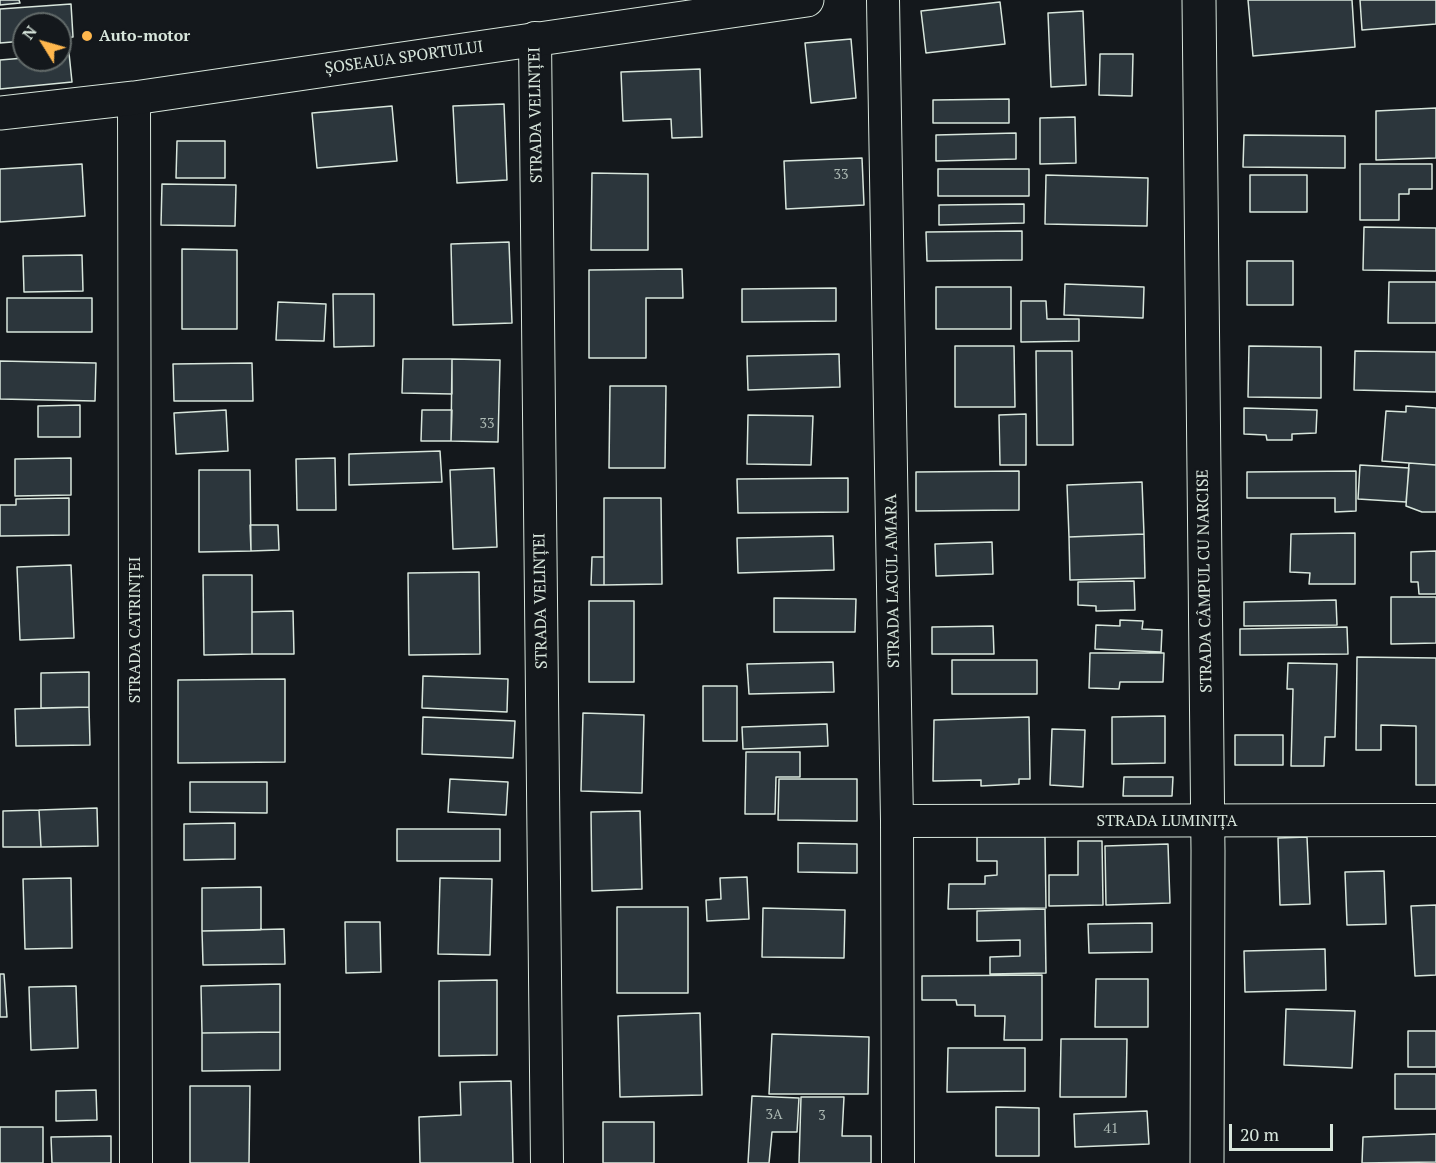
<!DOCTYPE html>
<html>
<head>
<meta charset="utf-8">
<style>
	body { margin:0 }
	#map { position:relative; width:1436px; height:1163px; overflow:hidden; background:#14181c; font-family:"PT Serif",serif }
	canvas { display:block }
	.north { position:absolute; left:12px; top:12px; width:60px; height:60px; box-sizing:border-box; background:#14181c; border:2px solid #626a69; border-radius:50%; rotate:307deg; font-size:16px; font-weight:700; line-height:24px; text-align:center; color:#d8e6dc }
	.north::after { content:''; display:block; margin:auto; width:21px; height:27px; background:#ffb74d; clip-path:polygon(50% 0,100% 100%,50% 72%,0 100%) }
	.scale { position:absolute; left:1229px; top:1124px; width:104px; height:27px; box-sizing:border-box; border:3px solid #d8e6dc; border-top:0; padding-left:8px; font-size:18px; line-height:21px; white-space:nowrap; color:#d8e6dc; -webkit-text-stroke:4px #14181c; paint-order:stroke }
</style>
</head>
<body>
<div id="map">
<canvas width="1436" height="1163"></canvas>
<div class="north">N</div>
<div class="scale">20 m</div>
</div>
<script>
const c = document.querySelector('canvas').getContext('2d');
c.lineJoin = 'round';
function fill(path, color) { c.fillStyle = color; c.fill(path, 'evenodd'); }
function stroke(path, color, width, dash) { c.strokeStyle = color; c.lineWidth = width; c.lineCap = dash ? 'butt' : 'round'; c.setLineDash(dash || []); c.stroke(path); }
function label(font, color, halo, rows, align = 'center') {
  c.font = font + ' "PT Serif",serif'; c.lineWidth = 4.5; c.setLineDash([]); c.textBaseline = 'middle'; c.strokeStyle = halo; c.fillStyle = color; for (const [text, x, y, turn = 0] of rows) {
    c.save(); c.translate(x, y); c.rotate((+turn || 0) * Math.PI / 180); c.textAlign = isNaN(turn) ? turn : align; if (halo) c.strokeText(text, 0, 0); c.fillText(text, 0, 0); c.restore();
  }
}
const building = new Path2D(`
	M0,0H19L20,3L0,5Z
	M1248,0H1352L1355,47L1253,56Z
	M1360,0H1436V24L1362,30Z
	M1000,2L1005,44L926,53L921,11Z
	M71,4L73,37L60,38V24H24V41L0,43V9Z
	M1083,11L1086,85L1051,87L1048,13Z
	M851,39L856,98L811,103L805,43Z
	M69,53L72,82L0,89V60L24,58V60H60V54Z
	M1100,54H1133L1132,96L1099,95Z
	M700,69L702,137L672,138L671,119L623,121L621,72Z
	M1009,99V123H933V100Z
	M504,104L507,180L457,183L453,106Z
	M392,106L397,161L317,168L312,113Z
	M1436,108V158L1376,160V111Z
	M1075,117L1076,163L1040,164V118Z
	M1016,133V159L936,161V135Z
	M1244,135L1345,136V168L1243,167Z
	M177,141H225V178H176Z
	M862,158L864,205L786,209L784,161Z
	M82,164L85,216L0,222V169Z
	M1360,164H1432V189H1409V194H1399V220H1360Z
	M938,169H1029V196H938Z
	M592,173L648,174V250H591Z
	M1046,175L1148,178L1147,226L1045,224Z
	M1250,175H1307V212H1250Z
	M162,184L236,185L235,226L161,225Z
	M1024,204V223L939,225V205Z
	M1364,227L1436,228V271L1363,270Z
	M1022,231V260L927,261L926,232Z
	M509,242L512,323L453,325L451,244Z
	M182,249L237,250V329H182Z
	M82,255L83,291L24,292L23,256Z
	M1247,261H1293V305H1247Z
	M682,269L683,298H646V358H589V270Z
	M1389,282H1436V323H1388Z
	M1065,284L1144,287L1143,318L1064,315Z
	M936,287H1011V329H936Z
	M836,288V321L742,322V289Z
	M333,294H374V346L334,347Z
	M7,298H92V332H7Z
	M1021,301H1046L1047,319H1079V341L1021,342Z
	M278,302L326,304L324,341L276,340Z
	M955,346H1014L1015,407H955Z
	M1249,346L1321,347V398L1248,397Z
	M1036,351H1072L1073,445H1037Z
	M1355,351L1436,352V392L1354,390Z
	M839,354L840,387L748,390L747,356Z
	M403,359H452V394L402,393Z
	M452,359L500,360L498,442L451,441Z
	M0,361L96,363L95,401L0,399Z
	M252,363L253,401H174L173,364Z
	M610,386H666L665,468H609Z
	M80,405V437H38V406Z
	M1406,406L1436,408V465L1382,461L1386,411L1406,412Z
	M1244,408L1317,410L1316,433L1292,434V440H1267L1266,435L1244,434Z
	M226,410L228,451L176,454L174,413Z
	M422,410H452L451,441H421Z
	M1026,414V465H1000L999,415Z
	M748,415L813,416L811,465L747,464Z
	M440,451L442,482L349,485V454Z
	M71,458V495L15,496V459Z
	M335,458L336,510H297L296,459Z
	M1409,463L1436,465V512H1422L1406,506Z
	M1360,465L1409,468L1406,502L1358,499Z
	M494,468L497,547L453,549L450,470Z
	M199,470H250L251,551L199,552Z
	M1019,471V510L916,511V472Z
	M1356,471V511L1335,512V498H1247V472Z
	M848,478V512L738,513L737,479Z
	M1142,482L1144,534L1069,537L1067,485Z
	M69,498V535L0,536V505H16V499Z
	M604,498H661L662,584L604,585Z
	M250,525H278L279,550L251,551Z
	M1355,533V584H1309L1310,573L1290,572L1291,534Z
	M1144,534L1145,578L1070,580L1069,537Z
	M833,536L834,570L738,573L737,538Z
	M992,542L993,574L936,576L935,544Z
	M1436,551V594H1419L1418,582H1411V552Z
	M592,557H604V585H591Z
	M71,565L74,638L20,640L17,567Z
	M479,572L480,654L409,655L408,573Z
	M203,575H252V654L204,655Z
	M1134,581L1135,610L1096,611V606L1078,605V582Z
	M1391,597H1436V643L1391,644Z
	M774,598L856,599L855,632H774Z
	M1336,600L1337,625L1244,626V602Z
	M589,601H634V682H589Z
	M293,611L294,654H252V612Z
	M1120,620L1143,621L1142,629L1162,630L1161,652L1095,649L1096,625L1120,626Z
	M993,626L994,654H932V627Z
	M1347,627L1348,654L1240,655V629Z
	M1090,653H1164L1163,682H1120L1119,689L1089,688Z
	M1357,657L1436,658V785H1416V726L1381,725V750H1356Z
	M952,660H1037V694H952Z
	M833,662L834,692L749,694L747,664Z
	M1288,663L1337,664L1335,737H1325L1324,766H1291L1293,689H1287Z
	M89,672V707L41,708V673Z
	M423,676L508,679L507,712L422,708Z
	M285,679V762L178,763V680Z
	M703,686H737V741H703Z
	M89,707L90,745L16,746L15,709Z
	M583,713L644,715L642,793L581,791Z
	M1165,716V763L1112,764V717Z
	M423,717L515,721L513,758L422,754Z
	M1029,717L1030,779H1019V784L981,786V780L933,781L934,720Z
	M827,724L828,746L743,749L742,727Z
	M1052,729L1085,730L1083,787L1050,785Z
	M1235,735H1283V765H1235Z
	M746,752H800V777H776L775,814H745Z
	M1124,777H1173L1172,796H1123Z
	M450,779L508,782L506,815L448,812Z
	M779,779H857V821L778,820Z
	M190,782H267V813L190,812Z
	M97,808L98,846L41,847L39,810Z
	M39,810L41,847H3V811Z
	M640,811L642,889L592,891L591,812Z
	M235,823V859L184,860V824Z
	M397,829H500V861H397Z
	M977,837H1045L1046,908L948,909L949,884H985V876L997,875V861H977Z
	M1307,837L1310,904L1280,905L1278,838Z
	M1078,841H1102L1103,905L1049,906V875H1078Z
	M798,843L857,844V873L798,872Z
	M1168,844L1170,903L1106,905L1105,846Z
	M1384,871L1386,924L1347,925L1345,872Z
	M747,877L749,919L707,921L706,900L721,899L720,878Z
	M71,878L72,948L25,949L23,879Z
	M440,878L492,879L490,955L438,954Z
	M261,887V930L202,931V888Z
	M1436,905V975L1415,976L1411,906Z
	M617,907H688V993H617Z
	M763,908L845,910L844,958L762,957Z
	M1045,909L1046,973L990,974V957L1020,956V940L977,941V911Z
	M345,922H380L381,972L346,973Z
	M1152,923V952L1089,953L1088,924Z
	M284,929L285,964L203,965L202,931Z
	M1325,949L1326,990L1245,992L1244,951Z
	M0,974H4L7,1017H0Z
	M1042,975V1040H1004L1005,1016H975V1005H957L956,1000H922V976Z
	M1096,979H1148V1027H1095Z
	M497,980V1055L439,1056V981Z
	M280,984V1032L202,1033L201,986Z
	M76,986L78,1048L31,1050L29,987Z
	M1286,1009L1355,1011L1352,1068L1284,1065Z
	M700,1013L702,1095L620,1097L618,1016Z
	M1408,1031H1436V1067H1408Z
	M280,1032V1070L202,1071V1033Z
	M772,1034L869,1037L868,1094H769Z
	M1061,1039H1127L1126,1097H1060Z
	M948,1048H1025V1091L947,1092Z
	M1395,1074H1436V1109H1395Z
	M511,1081L513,1163H420L419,1117L461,1115L460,1082Z
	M190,1086H250L249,1163H190Z
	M96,1090L97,1120L56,1121V1091Z
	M752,1096L799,1098L797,1132H772L769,1163H748Z
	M801,1097H844L842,1136H871V1163H799Z
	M996,1107L1039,1108V1156H996Z
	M1147,1111L1149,1144L1075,1147L1074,1114Z
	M603,1122H654V1163H603Z
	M0,1127H43V1163H0Z
	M1436,1134V1162L1362,1163L1363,1137Z
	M111,1136V1163H52L51,1137Z`);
const minor = new Path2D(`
	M883,0L897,821L898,1163
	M535,38L547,1163
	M134,98L136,1163
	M897,821L1436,820`);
const tertiary = new Path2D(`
	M1199,0L1208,850L1207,1163
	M0,113L134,98L807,0`);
const markers = [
	[87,36,6,"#ffb74d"]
];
const numberNames = [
	["33",841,175],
	["33",487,424],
	["3A",774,1115],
	["3",822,1116],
	["41",1111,1129]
];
const poiNames = [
	["Auto-motor",99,36]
];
const streetNames = [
	["ȘOSEAUA SPORTULUI",404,58,-8],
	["STRADA VELINȚEI",536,115,-91],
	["STRADA LACUL AMARA",893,581,-91],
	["STRADA CÂMPUL CU NARCISE",1205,581,-91],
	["STRADA VELINȚEI",541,601,-91],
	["STRADA CATRINȚEI",135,630,-90],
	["STRADA LUMINIȚA",1167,821]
];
fill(building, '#2c363c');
stroke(building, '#d8e6dc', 1.5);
stroke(minor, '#d8e6dc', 34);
stroke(tertiary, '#d8e6dc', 35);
stroke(minor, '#14181c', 32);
stroke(tertiary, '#14181c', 33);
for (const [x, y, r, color] of markers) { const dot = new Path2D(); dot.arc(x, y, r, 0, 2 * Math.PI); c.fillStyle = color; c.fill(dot); stroke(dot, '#14181c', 2); }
label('14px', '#adbab4', null, numberNames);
label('bold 16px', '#d8e6dc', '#14181c', poiNames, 'left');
label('16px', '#d8e6dc', '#14181c', streetNames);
</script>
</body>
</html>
